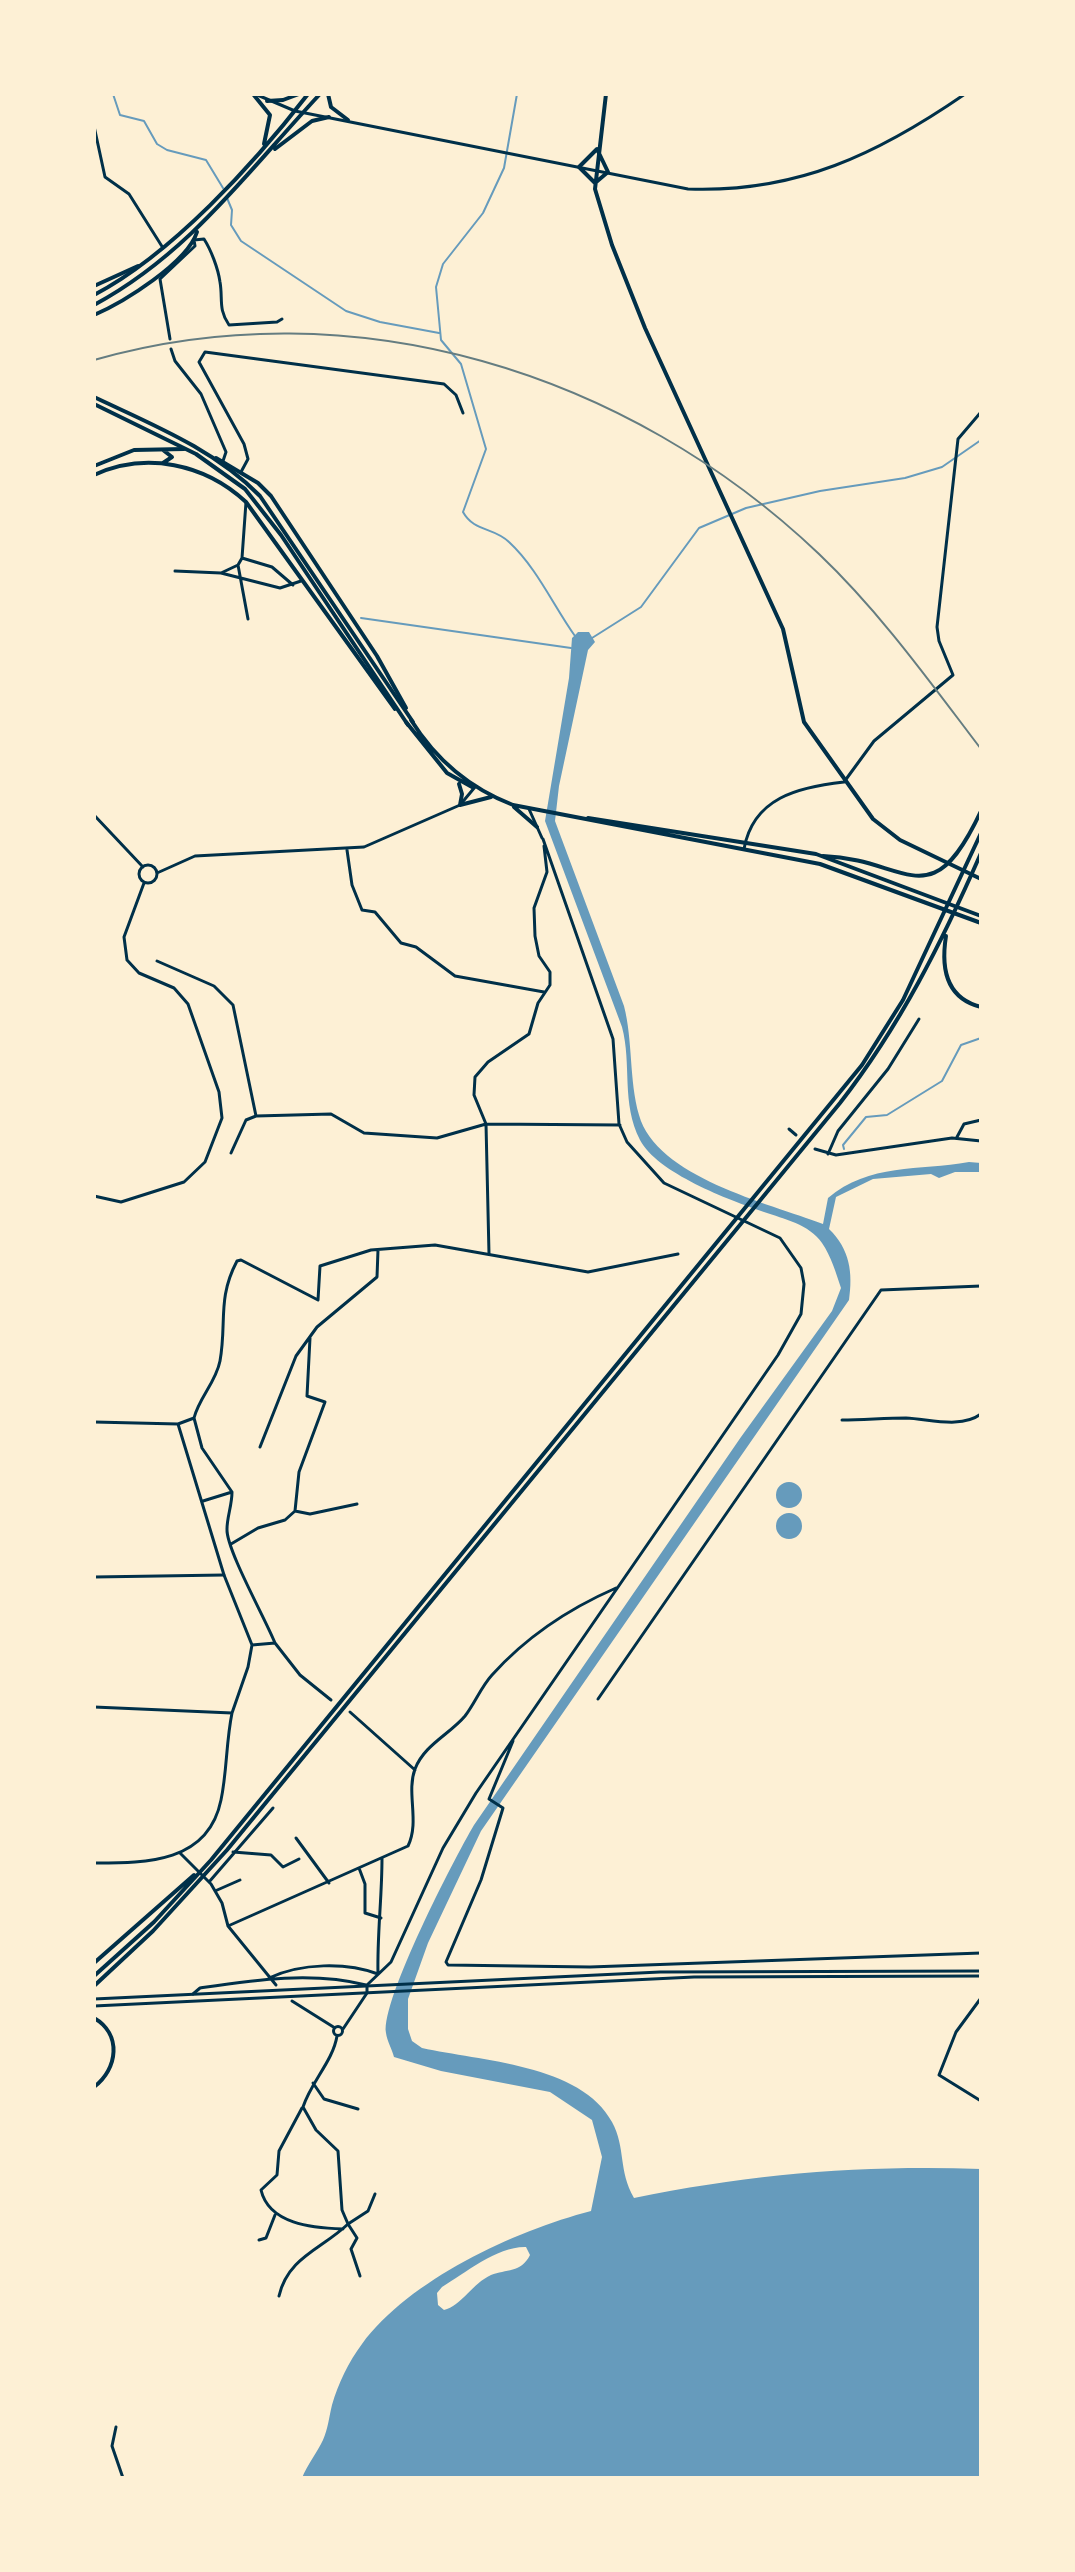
<!DOCTYPE html>
<html>
<head>
<meta charset="utf-8">
<style>
	body { margin:0 }
	#map { position:relative; width:1075px; height:2572px; overflow:hidden; background:#fdf0d5; font-family:"Work Sans",sans-serif }
	canvas { display:block }
	.frame { position:absolute; inset:0; border:96px solid #fdf0d5; pointer-events:none }
</style>
</head>
<body>
<div id="map">
<canvas width="1075" height="2572"></canvas>
<div class="frame"></div>
</div>
<script>
const c = document.querySelector('canvas').getContext('2d');
c.lineJoin = 'round';
function fill(path, color) { c.fillStyle = color; c.fill(path, 'evenodd'); }
function stroke(path, color, width, dash) { c.strokeStyle = color; c.lineWidth = width; c.lineCap = dash ? 'butt' : 'round'; c.setLineDash(dash || []); c.stroke(path); }
const water = new Path2D(`
	M578,632H589L595,642L588,650L559,786L555,821L624,1006C633,1041 629,1080 639,1115C656,1177 768,1203 823,1224L828,1198C869,1163 919,1171 969,1162L981,1163V1172H955L939,1178L931,1174L873,1179L836,1197L829,1229C850,1249 853,1273 849,1300L481,1831L428,1943L408,1999V2029L412,2041L422,2048C480,2061 581,2064 612,2122C626,2148 618,2170 634,2198C752,2174 860,2165 981,2169V2478H302C307,2465 317,2453 323,2440C328,2429 329,2417 332,2405C338,2384 349,2361 362,2344C409,2280 514,2231 591,2211L602,2157L592,2120L550,2092L441,2071L394,2057C392,2049 387,2041 386,2033C381,2000 454,1859 474,1825L741,1437L832,1311L841,1288C836,1273 831,1256 822,1243C809,1224 784,1219 764,1212C729,1200 657,1173 640,1140C621,1103 632,1065 622,1027L545,821L569,678L572,638ZM526,2247L530,2255C521,2273 506,2269 491,2275C473,2283 461,2306 444,2310L438,2305L437,2293L442,2287C465,2273 498,2246 526,2247Z
	M776 1495a13 13 0 1 1 26 0a13 13 0 1 1-26 0Z
	M776 1526a13 13 0 1 1 26 0a13 13 0 1 1-26 0Z`);
const stream = new Path2D(`
	M113,94L120,115L144,121L157,144L167,150L206,160L223,188
	M517,94L504,168L483,213L443,264L436,287L441,340L461,364L486,449L463,512C474,532 494,527 509,542C537,568 553,605 575,636
	M227,198L232,210L231,225L241,241L346,311L380,322L439,333
	M361,618L571,648
	M592,638L641,607L699,528L746,508L820,491L905,478L942,467L981,440
	M844,1149L843,1145L866,1117L887,1115L942,1081L961,1045L981,1038`);
const minor = new Path2D(`
	M94,126L105,177L129,194L163,248
	M170,339L160,279L195,246L194,240L204,239C211,250 218,268 220,282C223,299 218,309 229,325L277,322L282,319
	M171,349L175,361L201,394L226,452L223,461
	M241,472L248,459L244,444L199,362L205,352L444,384L456,395L463,413
	M242,558L272,567L293,585
	M238,565L248,619
	M175,571L221,573L280,588L301,581
	M221,573L238,565L242,558L246,502
	M529,809L542,838
	M94,815L143,867
	M744,849C753,798 798,787 844,782L874,741L953,675L939,641L937,627L958,439L981,412
	M347,850L352,885L362,910L375,912L401,943L416,947L455,976L544,992
	M139 874a9 9 0 1 1 18 0a9 9 0 1 1-18 0Z
	M157,873L195,856L364,847L460,805L475,787
	M157,961L214,986L233,1005L256,1116
	M789,1129L796,1135
	M957,1137L964,1124L981,1120
	M815,1149L836,1155L952,1138L981,1141
	M231,1153L246,1120L256,1116L331,1114L364,1133L437,1138L486,1124L474,1095L475,1077L488,1062L529,1034L538,1003L550,985V972L539,956L535,936L534,908L547,872L544,846
	M828,1154L838,1131L888,1069L919,1019
	M94,1196L121,1202L184,1182L205,1162L222,1118L219,1092L188,1004L174,988L139,973L127,960L124,937L144,883
	M489,1254L486,1124L620,1125
	M194,1418L202,1448L232,1492C232,1505 227,1517 227,1529C226,1549 265,1618 275,1643L252,1645
	M842,1420C863,1420 885,1418 906,1418C930,1419 960,1429 981,1414
	M94,1422L178,1424L224,1575L252,1645L248,1667L232,1713
	M178,1424L194,1418C199,1398 216,1382 220,1361C227,1322 217,1299 237,1261L241,1260L318,1300L320,1266L371,1250L435,1245L588,1272L678,1254
	M260,1447L296,1356L317,1327L377,1277L378,1250
	M203,1501L232,1492
	M295,1511L310,1514L357,1504
	M231,1544L258,1528L285,1520L295,1511L299,1472L325,1402L307,1396L310,1338
	M275,1643L300,1675L331,1700
	M598,1699L881,1290L981,1286
	M94,1707L232,1713C226,1742 227,1772 221,1800C208,1864 144,1863 94,1863
	M350,1712L415,1770
	M513,1741L489,1799L503,1808L481,1880L446,1962L448,1965L590,1967L981,1953
	M296,1838L329,1883
	M233,1852L271,1855L283,1867L299,1859
	M180,1853L211,1884L222,1903L228,1926L276,1985
	M359,1868L365,1884V1913L381,1918
	M209,1882L273,1808
	M215,1891L240,1880
	M228,1926L408,1846C420,1821 406,1793 415,1769C424,1745 450,1734 465,1716C475,1703 481,1687 492,1675C527,1636 568,1609 616,1588
	M269,1978C301,1963 346,1962 378,1974C377,1935 382,1898 382,1858
	M193,1994L200,1988C254,1980 312,1971 366,1985
	M981,1998L956,2032L939,2075L981,2101
	M292,2001L335,2028
	M333.5 2031a4.5 4.5 0 1 1 9 0a4.5 4.5 0 1 1-9 0Z
	M343,2029L367,1993V1985L391,1962L443,1848L476,1793L778,1355L801,1314L804,1284L801,1268L780,1238L664,1183L627,1142L619,1124L613,1039L543,839
	M313,2083L324,2099L358,2109
	M302,2108L279,2151L277,2175L261,2190C269,2224 312,2228 343,2229
	M259,2240L266,2238L275,2215
	M360,2276L351,2249L357,2238L348,2224L368,2211L375,2194
	M279,2296C288,2257 322,2249 348,2224L342,2210L338,2151L316,2130L303,2107C311,2082 333,2061 337,2036
	M116,2427L112,2446L123,2478`);
const tertiary = new Path2D(`
	M255,94L295,111L688,189C797,193 878,154 965,94
	M94,1577L224,1575
	M94,1999L660,1972L981,1971
	M94,2006L694,1977L981,1976`);
const secondary = new Path2D(`
	M253,94L270,115L264,144
	M328,94L331,107L348,120
	M606,94L595,189L612,245L645,328L783,629L804,722L873,819L900,840L981,879
	M267,101L283,100L299,94
	M275,149L312,121L329,117
	M597,149L608,172L595,183L579,167Z
	M94,295C172,254 254,164 308,94
	M94,305C189,254 248,171 320,94`);
const primary = new Path2D(`
	M216,458L258,483L271,496L377,656L406,708
	M163,463L172,457L163,450
	M94,466L134,450L184,449
	M94,475C146,451 205,464 246,502L395,709
	M411,720C436,760 469,788 513,805L820,864L981,923
	M406,722L447,773L472,787
	M459,784L462,794L460,805L491,797
	M514,807L537,827
	M588,818L816,854L981,916`);
const trunk = new Path2D(`
	M94,286L138,266
	M94,315C124,302 187,263 197,232
	M94,397C153,425 214,449 260,496L413,722
	M94,404L196,454L245,489L281,535L408,725
	M823,856C908,859 930,920 981,811
	M946,936C941,967 945,998 981,1007
	M94,1963L194,1875
	M94,1976L154,1922L211,1860L862,1065L903,1000L981,833
	M94,1986L153,1931L227,1850L840,1103C900,1026 942,942 981,853
	M94,2018C122,2034 118,2069 94,2087`);
const rail = new Path2D(`
	M94,360C353,286 628,372 819,554C880,612 930,682 981,749`);
fill(water, '#669bbc');
stroke(stream, '#669bbc', 2);
stroke(minor, '#003049', 3);
stroke(tertiary, '#003049', 3);
stroke(secondary, '#003049', 4);
stroke(primary, '#003049', 4);
stroke(trunk, '#003049', 4);
stroke(rail, '#657d81', 2);
</script>
</body>
</html>
